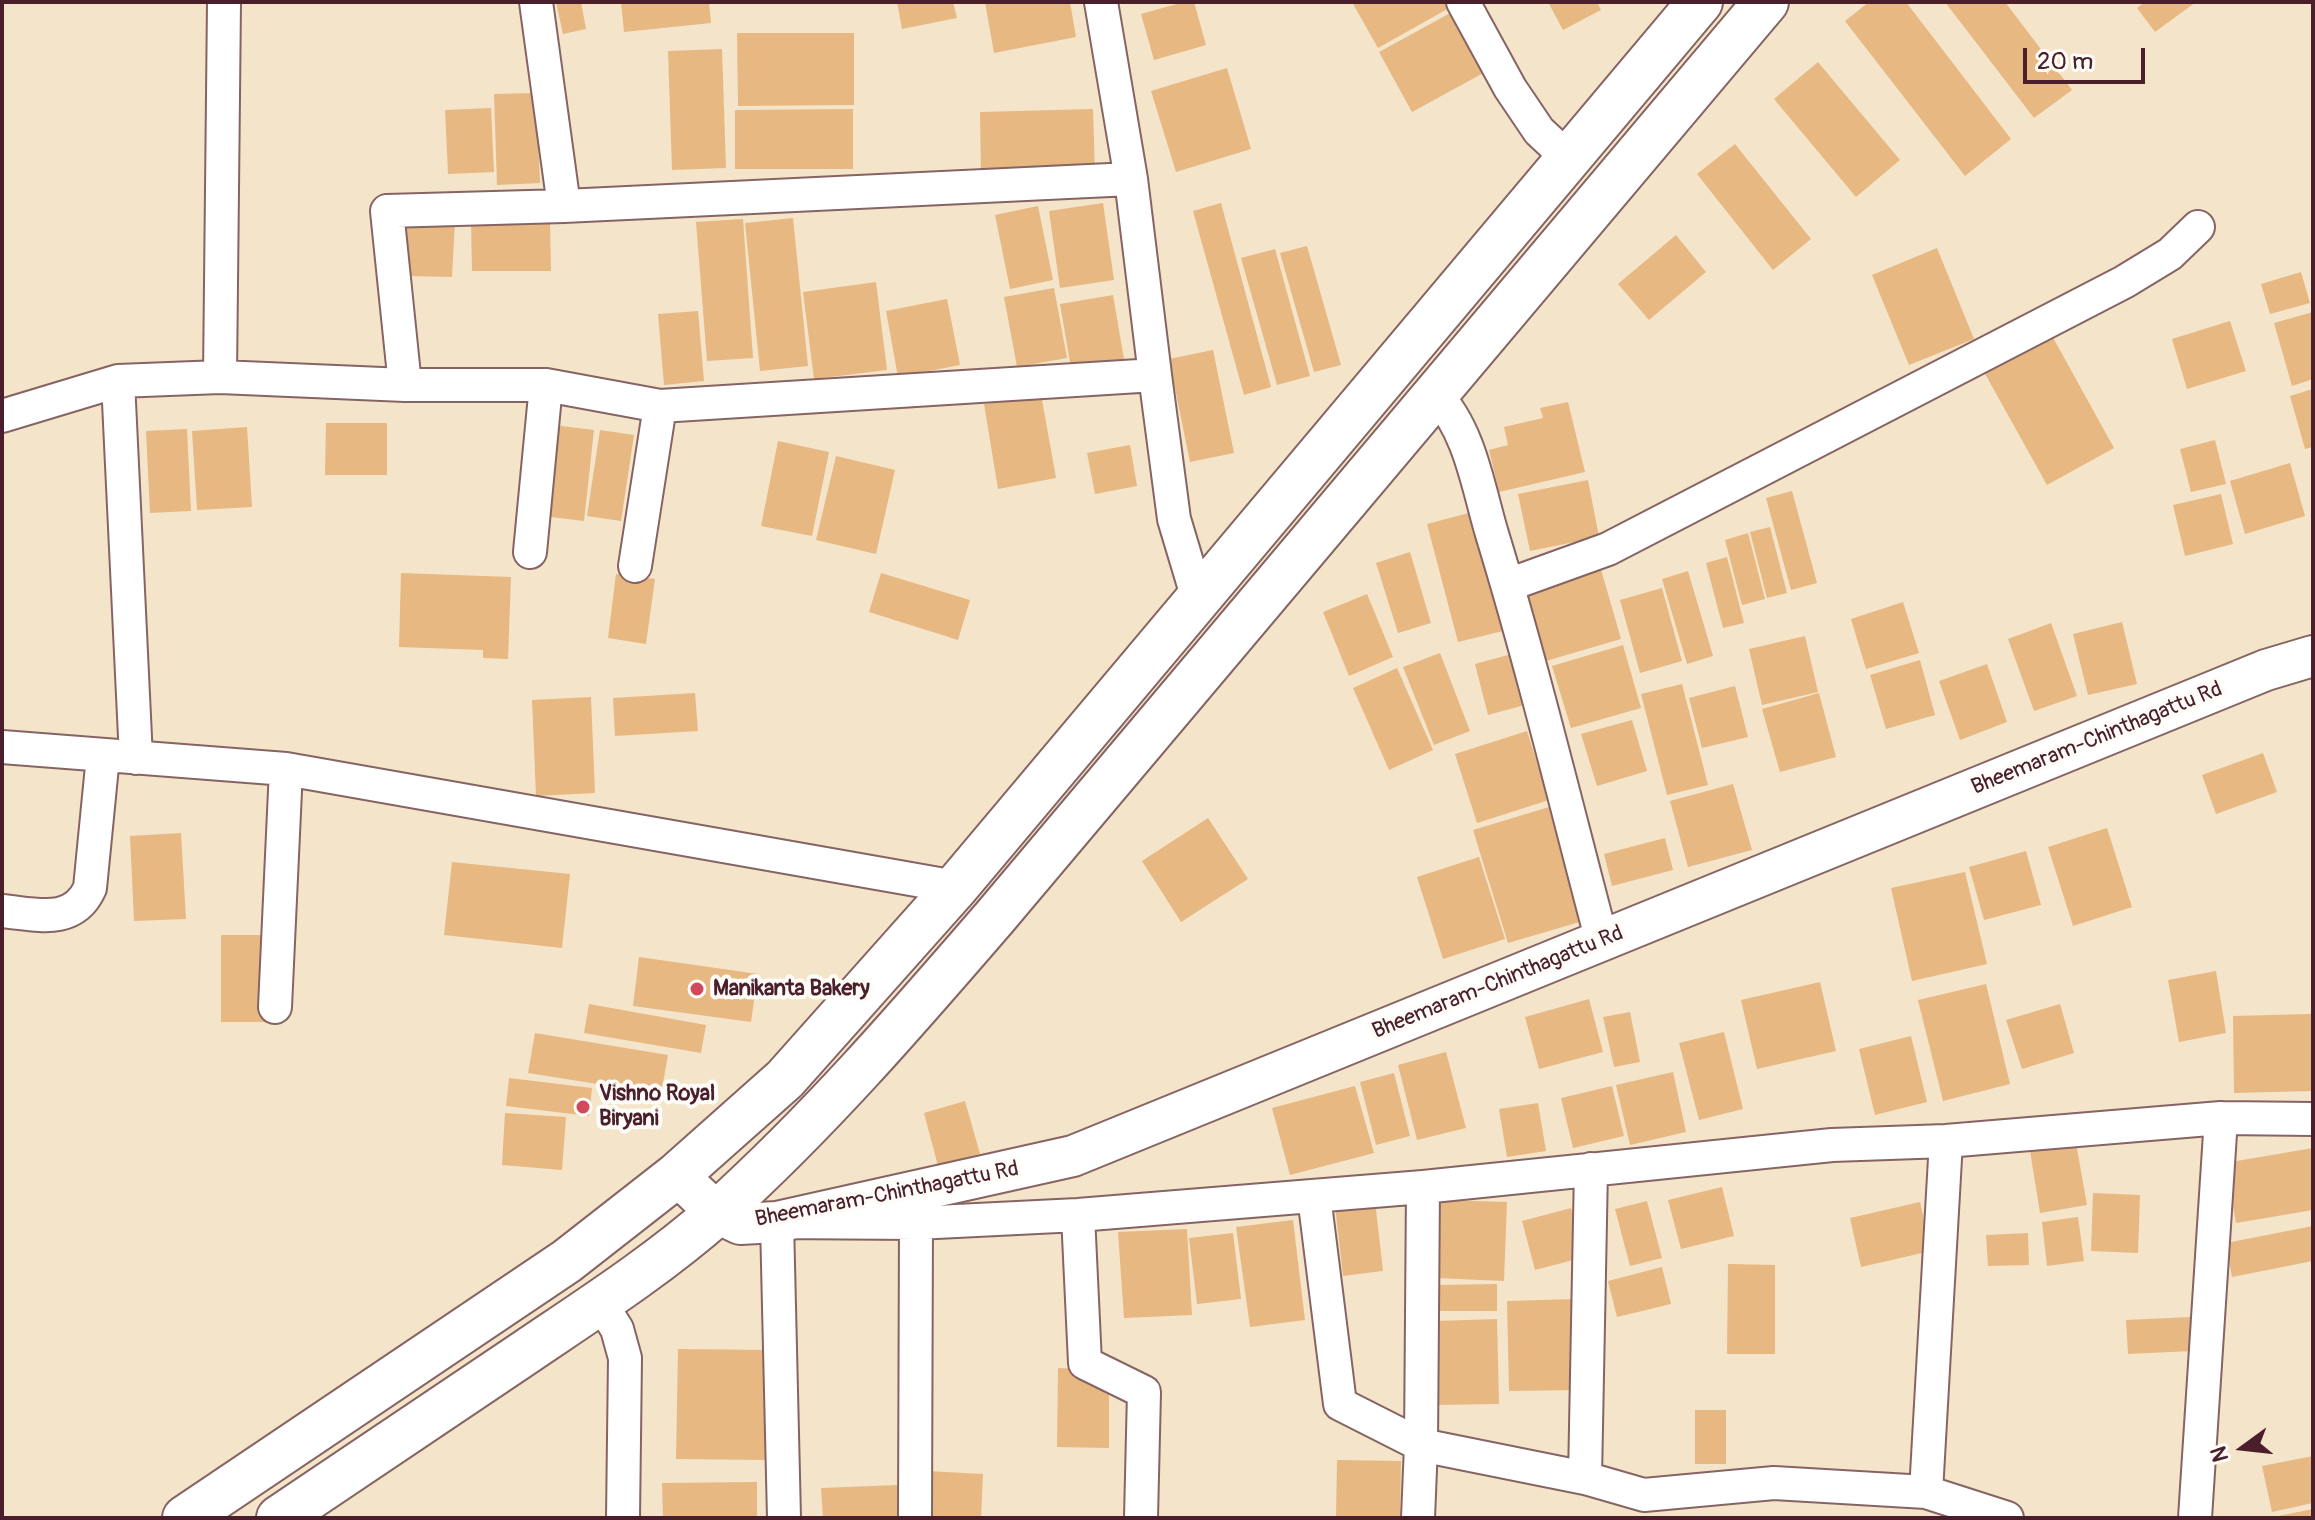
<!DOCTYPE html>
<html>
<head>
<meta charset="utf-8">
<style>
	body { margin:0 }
	#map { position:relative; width:2315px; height:1520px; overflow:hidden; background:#f4e4ca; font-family:Pangolin,sans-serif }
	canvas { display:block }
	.frame { position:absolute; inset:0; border:4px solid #4a1f2b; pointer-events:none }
	.north { position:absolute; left:2203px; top:1408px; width:80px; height:80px; -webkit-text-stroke:6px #fdfcf7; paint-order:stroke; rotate:255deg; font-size:22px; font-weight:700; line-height:32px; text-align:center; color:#4a1f2b }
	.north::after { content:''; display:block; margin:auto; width:28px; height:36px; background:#4a1f2b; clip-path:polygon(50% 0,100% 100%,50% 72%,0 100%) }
	.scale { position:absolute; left:2023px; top:48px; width:122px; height:36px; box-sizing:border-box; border:4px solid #4a1f2b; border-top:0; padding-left:10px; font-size:24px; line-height:28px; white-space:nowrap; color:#4a1f2b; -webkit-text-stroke:6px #fdfcf7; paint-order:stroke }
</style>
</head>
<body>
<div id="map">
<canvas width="2315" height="1520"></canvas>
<div class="frame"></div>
<div class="north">N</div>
<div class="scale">20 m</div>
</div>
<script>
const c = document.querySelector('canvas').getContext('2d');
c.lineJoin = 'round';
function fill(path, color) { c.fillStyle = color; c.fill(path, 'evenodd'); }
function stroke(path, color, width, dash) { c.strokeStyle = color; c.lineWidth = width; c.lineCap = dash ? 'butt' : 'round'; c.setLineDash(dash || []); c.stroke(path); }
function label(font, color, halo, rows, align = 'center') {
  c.font = font + ' Pangolin,sans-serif'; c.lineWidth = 8; c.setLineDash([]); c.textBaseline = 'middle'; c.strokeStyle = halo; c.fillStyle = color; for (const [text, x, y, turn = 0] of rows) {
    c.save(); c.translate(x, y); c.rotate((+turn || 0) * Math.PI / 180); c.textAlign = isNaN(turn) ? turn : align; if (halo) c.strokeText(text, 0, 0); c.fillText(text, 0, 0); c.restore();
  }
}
const building = new Path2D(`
	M556,2H581L586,29L563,34Z
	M621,2H709L711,23L624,32Z
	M897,2H953L957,18L902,29Z
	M985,2H1070L1076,37L994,53Z
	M1184,2H1194L1206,45L1154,60L1141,14Z
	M1352,2H1448L1451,7L1378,48Z
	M1548,2H1597L1601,10L1563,30Z
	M1869,2H1906L2011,139L1965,176L1845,21Z
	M1945,2H2005L2072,90L2034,118Z
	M2145,2H2196L2155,32L2137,8Z
	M1454,11L1487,71L1412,112L1379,52Z
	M737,33H854V105L738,106Z
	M722,49L726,168L672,170L668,51Z
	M1818,62L1900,160L1856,197L1774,99Z
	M1227,68L1251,149L1176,172L1151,91Z
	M536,93L540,183L497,185L494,94Z
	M491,108L494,172L448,174L445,110Z
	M853,109V169H735V110Z
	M1093,109L1095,174L981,177L980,112Z
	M1735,144L1811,239L1773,270L1697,174Z
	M1103,203L1114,280L1060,288L1049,211Z
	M1221,203L1271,387L1244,395L1193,211Z
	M1038,206L1053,280L1010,289L995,215Z
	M793,218L808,366L760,371L745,223Z
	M407,219L455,221L452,277L405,276Z
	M471,219H550L551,271H472Z
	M743,219L753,358L707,361L696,222Z
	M1676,235L1706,272L1649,320L1618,284Z
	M1307,246L1341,365L1314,372L1280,253Z
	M1937,248L1974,339L1909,365L1872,275Z
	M1275,249L1310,376L1277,385L1241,258Z
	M2301,272L2310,303L2270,314L2261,284Z
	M876,282L887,370L814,379L803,292Z
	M1054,288L1067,358L1017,367L1004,297Z
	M1113,295L1124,359L1071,368L1060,304Z
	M947,299L960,365L898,377L886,311Z
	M698,311L704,381L664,385L658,314Z
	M2313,312V379L2292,386L2274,323Z
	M2230,321L2246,371L2187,389L2172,339Z
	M2051,334L2114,448L2047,485L1984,372Z
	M1213,350L1234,453L1190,462L1169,359Z
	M2313,389V447L2305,449L2290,396Z
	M1041,394L1056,478L998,489L984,404Z
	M1568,402L1585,472L1499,492L1489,450L1508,445L1504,427L1543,418L1540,408Z
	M326,423H387V475H325Z
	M545,424L594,430L584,521L534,515Z
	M247,427L252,507L197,510L192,431Z
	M187,429L191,511L150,513L146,431Z
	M600,430L634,435L621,521L587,516Z
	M2215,440L2226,484L2191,492L2180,449Z
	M778,441L829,452L812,536L761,526Z
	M1130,445L1137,486L1095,494L1087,453Z
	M836,456L895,470L876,554L816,540Z
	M2290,463L2305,516L2245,534L2230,481Z
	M1588,480L1599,537L1530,551L1518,494Z
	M1792,491L1817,583L1791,590L1766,498Z
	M2221,494L2233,544L2185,556L2173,505Z
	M1480,510L1511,629L1458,642L1427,524Z
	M1770,527L1787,593L1767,598L1750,532Z
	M1748,533L1765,599L1742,605L1725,540Z
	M1410,552L1431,623L1398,633L1376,563Z
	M1727,557L1744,623L1723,628L1706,563Z
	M1600,566L1621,639L1546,661L1525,588Z
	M1688,571L1713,656L1687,664L1662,579Z
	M401,573L511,577L508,659L483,658V650L399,647Z
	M881,573L970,600L958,640L869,612Z
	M616,574L655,579L646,644L608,638Z
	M1662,588L1682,661L1640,673L1620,600Z
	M1367,594L1393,657L1349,676L1323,612Z
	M1903,602L1919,653L1866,669L1851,619Z
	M2122,622L2137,684L2088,695L2073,634Z
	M2051,623L2077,696L2034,711L2008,639Z
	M1805,636L1818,692L1762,705L1749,649Z
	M1623,645L1641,708L1571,728L1552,666Z
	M1519,652L1532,703L1488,715L1475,664Z
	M1440,653L1470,731L1434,745L1403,667Z
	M1920,660L1935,715L1886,729L1870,675Z
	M1987,664L2007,722L1960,740L1939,681Z
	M1397,668L1433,750L1389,770L1353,688Z
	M1682,684L1708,785L1667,795L1641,694Z
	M1735,686L1748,737L1702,748L1689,698Z
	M695,693L698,731L615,736L613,698Z
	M1819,693L1836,757L1780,772L1762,709Z
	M591,697L595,793L536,796L532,700Z
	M1632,720L1647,771L1597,786L1581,734Z
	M1527,731L1549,800L1477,823L1455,754Z
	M2263,753L2277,792L2216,814L2202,775Z
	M1733,784L1752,850L1688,867L1670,801Z
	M1549,807L1583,921L1508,943L1473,830Z
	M1208,818L1248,879L1181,922L1142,861Z
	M2107,828L2132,907L2073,926L2048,847Z
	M181,833L186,919L134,921L130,836Z
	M1665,838L1673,870L1612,886L1604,854Z
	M2026,851L2041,905L1984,920L1969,867Z
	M1479,857L1505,939L1443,959L1417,877Z
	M452,862L570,874L562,948L444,935Z
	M1965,872L1987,964L1912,981L1891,888Z
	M221,935H273V1022H221Z
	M639,957L758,974L751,1022L633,1006Z
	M2216,971L2226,1033L2179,1042L2168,980Z
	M1820,982L1836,1051L1757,1069L1741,1000Z
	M1986,984L2010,1084L1943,1101L1918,1000Z
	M1589,999L1603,1052L1539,1069L1525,1017Z
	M589,1004L706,1025L701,1053L584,1033Z
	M2060,1004L2074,1053L2022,1069L2006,1020Z
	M1630,1012L1640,1062L1614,1067L1603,1017Z
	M2311,1014L2313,1091L2234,1093L2233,1016Z
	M1724,1032L1743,1109L1699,1120L1679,1043Z
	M535,1033L668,1055L661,1094L528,1073Z
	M1911,1036L1927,1102L1875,1115L1859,1049Z
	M1446,1052L1466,1128L1417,1140L1398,1065Z
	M1673,1072L1686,1132L1630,1145L1616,1085Z
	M1394,1073L1410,1136L1376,1145L1360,1082Z
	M509,1078L592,1088L589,1116L506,1106Z
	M1355,1086L1374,1153L1290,1175L1272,1108Z
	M1612,1086L1624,1136L1573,1148L1561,1098Z
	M965,1101L980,1154L938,1166L924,1113Z
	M1538,1103L1546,1151L1507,1157L1499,1109Z
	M505,1113L566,1117L562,1170L502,1165Z
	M2076,1143L2087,1205L2040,1213L2030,1151Z
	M2313,1148V1210L2236,1223L2225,1163Z
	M1722,1187L1734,1236L1681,1249L1668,1200Z
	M2093,1193L2140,1195L2138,1253L2091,1251Z
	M1438,1200L1507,1202L1504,1281L1435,1278Z
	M1375,1201L1383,1271L1343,1276L1335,1206Z
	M1647,1201L1662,1258L1630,1266L1615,1209Z
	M1920,1202L1931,1251L1861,1267L1850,1218Z
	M1571,1208L1585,1257L1535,1270L1522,1221Z
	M2078,1217L2084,1261L2047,1266L2042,1222Z
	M1293,1220L1305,1320L1250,1327L1236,1227Z
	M2313,1226V1261L2232,1277L2226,1243Z
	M1187,1229L1192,1315L1124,1318L1118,1232Z
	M1233,1233L1241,1299L1197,1304L1189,1238Z
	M2028,1233L2029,1265L1988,1266L1986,1235Z
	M1728,1264L1775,1265V1354H1727Z
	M1662,1267L1671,1304L1617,1317L1608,1281Z
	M1497,1284V1311H1437V1285Z
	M1576,1299L1578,1390L1509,1391L1507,1301Z
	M2191,1317L2192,1351L2128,1354L2126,1320Z
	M1497,1319L1499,1404L1436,1405L1435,1321Z
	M678,1349L769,1350L768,1460L676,1459Z
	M1058,1368L1081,1369L1109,1381V1448L1057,1447Z
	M1695,1410H1726V1464H1695Z
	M2313,1456V1503L2272,1512L2262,1466Z
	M1337,1460L1401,1461L1400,1518H1336Z
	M927,1471L983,1474L981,1518H925Z
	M757,1482V1518H663L662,1483Z
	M898,1485L899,1518H823L821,1488Z
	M2313,1509V1518H2273V1517Z`);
const minor = new Path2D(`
	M536,2L564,206
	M1463,2L1510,88L1539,131L1569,159
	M1155,375L1174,519L1198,599
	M220,377L224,2
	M118,381L136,758
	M405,385L387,211L564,206L1131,179
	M1435,394C1470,430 1478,487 1492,534C1533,668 1566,805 1602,941
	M2,416L118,381L220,377L405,385H546L660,406L1155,375L1131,179L1101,2
	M530,552L546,385
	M635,566L660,406
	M1508,585L1608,549L2124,282L2170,254L2198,227
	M2,747L286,769L956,887
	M2,911C36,914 73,926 90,888L103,756
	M275,1007L286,769
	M1314,1196L1340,1404L1421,1445L1423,1187
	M1078,1215L1085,1363L1144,1392L1141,1518
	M600,1302L617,1329L625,1358L623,1518
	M1585,1478L1591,1169
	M1926,1492L1946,1141
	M784,1518L777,1222L916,1223L1078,1215L1423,1187L1832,1145L1946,1141L2221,1118L2313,1119
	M915,1518L916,1223
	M1418,1518L1421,1445L1585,1478L1644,1495L1774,1483L1926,1492L2007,1518
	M2195,1518L2221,1118`);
const tertiary = new Path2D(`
	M677,1175L717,1213L740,1224L777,1222L1073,1156L2266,670L2313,656`);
const trunk = new Path2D(`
	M185,1518L567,1261L677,1175L785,1079L956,887L1700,2
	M279,1518C361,1463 444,1407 526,1352C591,1308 658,1265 717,1213C818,1122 907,1019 995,917L1766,2`);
const markers = [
	[697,989,8,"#d1495b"],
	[583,1107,8,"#d1495b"]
];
const streetNames = [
	["Bheemaram-Chinthagattu Rd",2097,739,-22],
	["Bheemaram-Chinthagattu Rd",1498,983,-22],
	["Bheemaram-Chinthagattu Rd",887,1195,-11]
];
const poiNames = [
	["Manikanta Bakery",713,989],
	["Vishno Royal",599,1094],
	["Biryani",599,1119]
];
fill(building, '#e7b882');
stroke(minor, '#866463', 36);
stroke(tertiary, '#866463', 44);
stroke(trunk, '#866463', 48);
stroke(minor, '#fff', 32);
stroke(tertiary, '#fff', 40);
stroke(trunk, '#fff', 44);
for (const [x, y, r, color] of markers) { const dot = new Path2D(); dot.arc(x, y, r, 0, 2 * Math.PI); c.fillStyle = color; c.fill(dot); stroke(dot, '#fdfcf7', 3); }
label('22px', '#4a1f2b', '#fdfcf7', streetNames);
label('bold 22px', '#4a1f2b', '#fdfcf7', poiNames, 'left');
</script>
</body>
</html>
